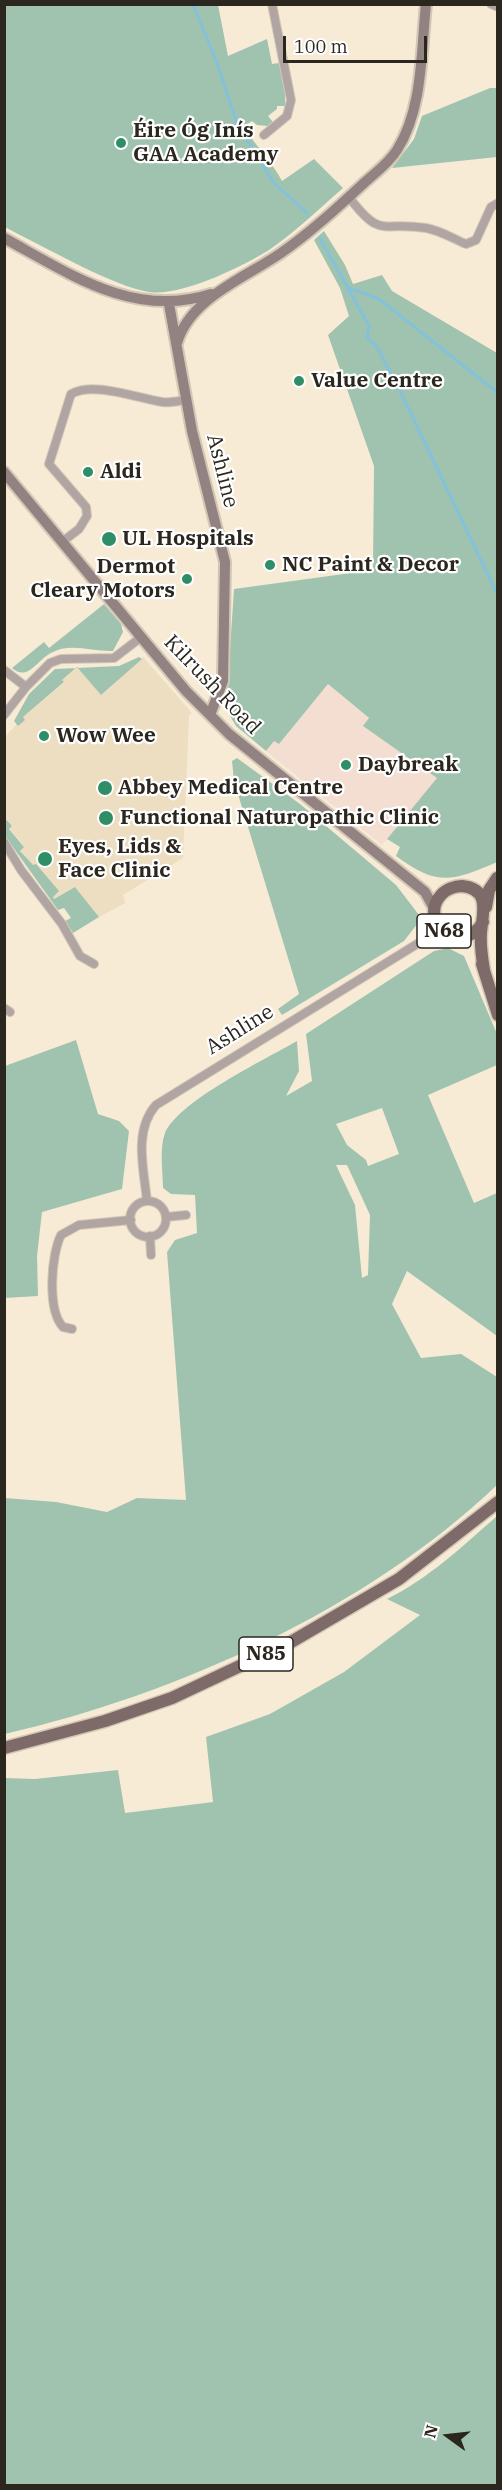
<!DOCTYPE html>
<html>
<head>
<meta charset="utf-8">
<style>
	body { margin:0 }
	#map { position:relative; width:502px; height:2490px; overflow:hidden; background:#f7ebd6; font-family:"IBM Plex Serif",serif }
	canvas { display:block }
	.frame { position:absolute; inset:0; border:6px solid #2b271f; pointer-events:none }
	.north { position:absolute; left:418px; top:2406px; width:60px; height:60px; -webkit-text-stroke:4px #fff; paint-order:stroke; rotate:285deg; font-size:16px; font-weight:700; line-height:24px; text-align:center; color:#2b271f }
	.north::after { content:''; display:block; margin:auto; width:21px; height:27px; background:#2b271f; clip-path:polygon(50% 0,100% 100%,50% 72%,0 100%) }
	.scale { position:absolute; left:283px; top:36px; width:144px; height:27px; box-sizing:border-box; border:3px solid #2b271f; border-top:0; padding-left:8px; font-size:18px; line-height:21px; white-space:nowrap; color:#2b271f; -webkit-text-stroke:4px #fff; paint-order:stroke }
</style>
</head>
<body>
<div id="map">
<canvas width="502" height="2490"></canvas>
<div class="frame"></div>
<div class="north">N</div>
<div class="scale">100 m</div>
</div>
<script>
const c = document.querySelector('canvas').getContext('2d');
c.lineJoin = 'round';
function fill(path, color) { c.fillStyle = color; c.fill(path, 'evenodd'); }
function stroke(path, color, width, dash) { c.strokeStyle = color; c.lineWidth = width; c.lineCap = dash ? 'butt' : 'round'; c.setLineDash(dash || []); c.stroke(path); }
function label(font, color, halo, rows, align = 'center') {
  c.font = font + ' "IBM Plex Serif",serif'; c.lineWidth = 4.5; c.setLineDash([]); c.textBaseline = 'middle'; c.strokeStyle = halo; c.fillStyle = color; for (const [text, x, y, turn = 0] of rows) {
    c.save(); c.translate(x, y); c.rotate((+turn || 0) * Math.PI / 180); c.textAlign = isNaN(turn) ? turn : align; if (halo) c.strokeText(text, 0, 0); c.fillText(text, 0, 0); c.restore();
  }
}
const commercial = new Path2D(`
	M328,684L369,719L364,726L438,778L382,845L266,751L274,740L279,744Z`);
const built = new Path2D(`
	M143,657L192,713L189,715L183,858L123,895L125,903L99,917L75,887L54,899L20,850L24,846L9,828L12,826L5,817L4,738L23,717L64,683L62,680L78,667L101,695Z`);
const green = new Path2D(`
	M4,5H218L228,56L267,39L272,64L279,63L285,88V106H277V109L268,116L273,122L268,126L257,125L252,121L246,125L241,123C253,143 271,160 282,181L314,159L343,188C320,208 294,233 269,250C242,267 180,297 149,292C113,286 53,251 18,234L5,227Z
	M490,88H497V157L392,168L414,139L422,116Z
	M324,231L345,265L353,284L382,275L392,291L497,353V862C452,882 436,886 396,856L400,847L387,839L437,778L363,726L369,718L328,684L279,744L274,741L266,751L236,726L226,709L234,589L373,570L374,466L328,335L349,316L340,288L314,240Z
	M104,604L121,624L123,632L113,651C92,652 71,642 51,653C37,660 28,682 12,668L44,642L49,648Z
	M139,657L142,659L101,695L77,667L62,680L64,682L23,717L25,720L18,726L14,721L29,694L55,669L119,666Z
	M237,758L300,804L396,885L419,915L418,923L404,941L282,1015L278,1009L299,994L234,781L232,761Z
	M4,817L12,826L9,829L24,847L20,851L33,865L36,864L59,891L53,897L54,899L75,887L99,917L73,933L65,921L71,918L64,908L58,910L5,836Z
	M448,948L464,956L497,1034V1065L428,1095L474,1203L497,1193V1336L407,1271L392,1304L421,1358L461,1354L497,1377V1485C367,1609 178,1694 5,1734V1498L56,1502L107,1512L137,1498L186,1500L167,1252L175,1240L197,1233L195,1195L171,1194L163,1188C163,1172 159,1149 165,1133C179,1101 264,1060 297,1041L299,1071L286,1096L312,1081L306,1034L434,951ZM382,1108L399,1154L368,1166L366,1160L347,1145L336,1124ZM336,1165H347L370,1215L368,1275L362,1278L355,1205Z
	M76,1040L98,1114L119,1121L129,1131L122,1189L42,1212L37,1256L38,1296L5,1298V1066Z
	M497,1516V2485H5V1778L35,1779L118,1770L125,1813L213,1802L206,1737L270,1714L344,1672L420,1615L387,1599C428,1579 463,1546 497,1516Z`);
const stream = new Path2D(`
	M193,4L217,63L237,124L274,183L308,214
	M320,238L369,326L367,338L376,345L403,397L498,596
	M349,288L379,299L498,393`);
const street = new Path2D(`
	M491,4L498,7
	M264,135L287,116L291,100L272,4
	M349,197C381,240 382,221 426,228C439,230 454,239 466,244L476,240L491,207L498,203
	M62,542L79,529L87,516L86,507L49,464L71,394C94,381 136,398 162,402C169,403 178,401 185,400
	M4,670L26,687
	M4,715L26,687L50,663L61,659L114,658L140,638
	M4,842L21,870L62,924L80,956L94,964
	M4,1008L10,1012
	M147,1201C144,1170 133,1131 156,1105L430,936L447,934
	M130 1219a18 18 0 1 1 36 0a18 18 0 1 1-36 0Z
	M166,1217L186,1215
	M150,1236L151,1255
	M72,1329L63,1327C47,1310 51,1255 61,1235L79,1225L131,1220`);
const secondary = new Path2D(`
	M4,238C70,274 134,319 211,294
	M169,304L192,431L225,562L223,681L210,715
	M177,343C190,298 245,278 281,253C310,233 338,207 364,183C375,173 389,163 397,150C423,109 421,52 426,4
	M4,472L186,691L229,734L425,892L435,910`);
const primary = new Path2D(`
	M486,907L489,890L497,878
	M483,922C462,958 417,921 441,895C446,889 455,886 462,886C492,889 482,915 481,933C480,945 482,958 484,970
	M482,964L498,1015
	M4,1748L105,1721L172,1698L291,1642L399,1579L498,1502`);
const markers = [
	[121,143,6,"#2f8e66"],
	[299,381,6,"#2f8e66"],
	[88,472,6,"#2f8e66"],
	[109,539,8,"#2f8e66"],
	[270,565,6,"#2f8e66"],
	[187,579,6,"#2f8e66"],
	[44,736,6,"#2f8e66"],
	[346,765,6,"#2f8e66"],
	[105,788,8,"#2f8e66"],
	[106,818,8,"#2f8e66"],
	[45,859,8,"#2f8e66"]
];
const shields = [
	[444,931,54],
	[266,1654,54]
];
const shieldNames = [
	["N68",444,931],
	["N85",266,1654]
];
const poiNames = [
	["Éire Óg Inís",133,131],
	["GAA Academy",133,155],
	["Value Centre",311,381],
	["Aldi",100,472],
	["UL Hospitals",122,539],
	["NC Paint & Decor",282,565],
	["Dermot",175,567,"right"],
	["Cleary Motors",175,591,"right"],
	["Wow Wee",56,736],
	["Daybreak",358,765],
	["Abbey Medical Centre",118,788],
	["Functional Naturopathic Clinic",120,818],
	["Eyes, Lids &",58,847],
	["Face Clinic",58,871]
];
const streetNames = [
	["Ashline",222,471,76],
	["Kilrush Road",212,685,46],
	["Ashline",240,1030,-32]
];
fill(commercial, '#f4ddd1');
fill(built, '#edddc1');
fill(green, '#a0c3b0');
stroke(stream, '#84c1db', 3);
stroke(street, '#d2c8b5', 10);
stroke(secondary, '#d2c8b5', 14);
stroke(primary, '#d2c8b5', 15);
stroke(street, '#b1a5a4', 8);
stroke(secondary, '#938282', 10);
stroke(primary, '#7e6a69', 12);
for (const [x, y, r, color] of markers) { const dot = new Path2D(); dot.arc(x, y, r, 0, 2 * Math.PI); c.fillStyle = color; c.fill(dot); stroke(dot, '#fff', 2); }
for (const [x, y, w] of shields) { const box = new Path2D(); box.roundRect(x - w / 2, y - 17, w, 34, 4.5); c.fillStyle = '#fff'; c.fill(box); stroke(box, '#2b271f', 1.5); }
label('bold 20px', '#2b271f', null, shieldNames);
label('bold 21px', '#2b271f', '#fff', poiNames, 'left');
label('21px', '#2b271f', '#fff', streetNames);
</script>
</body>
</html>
